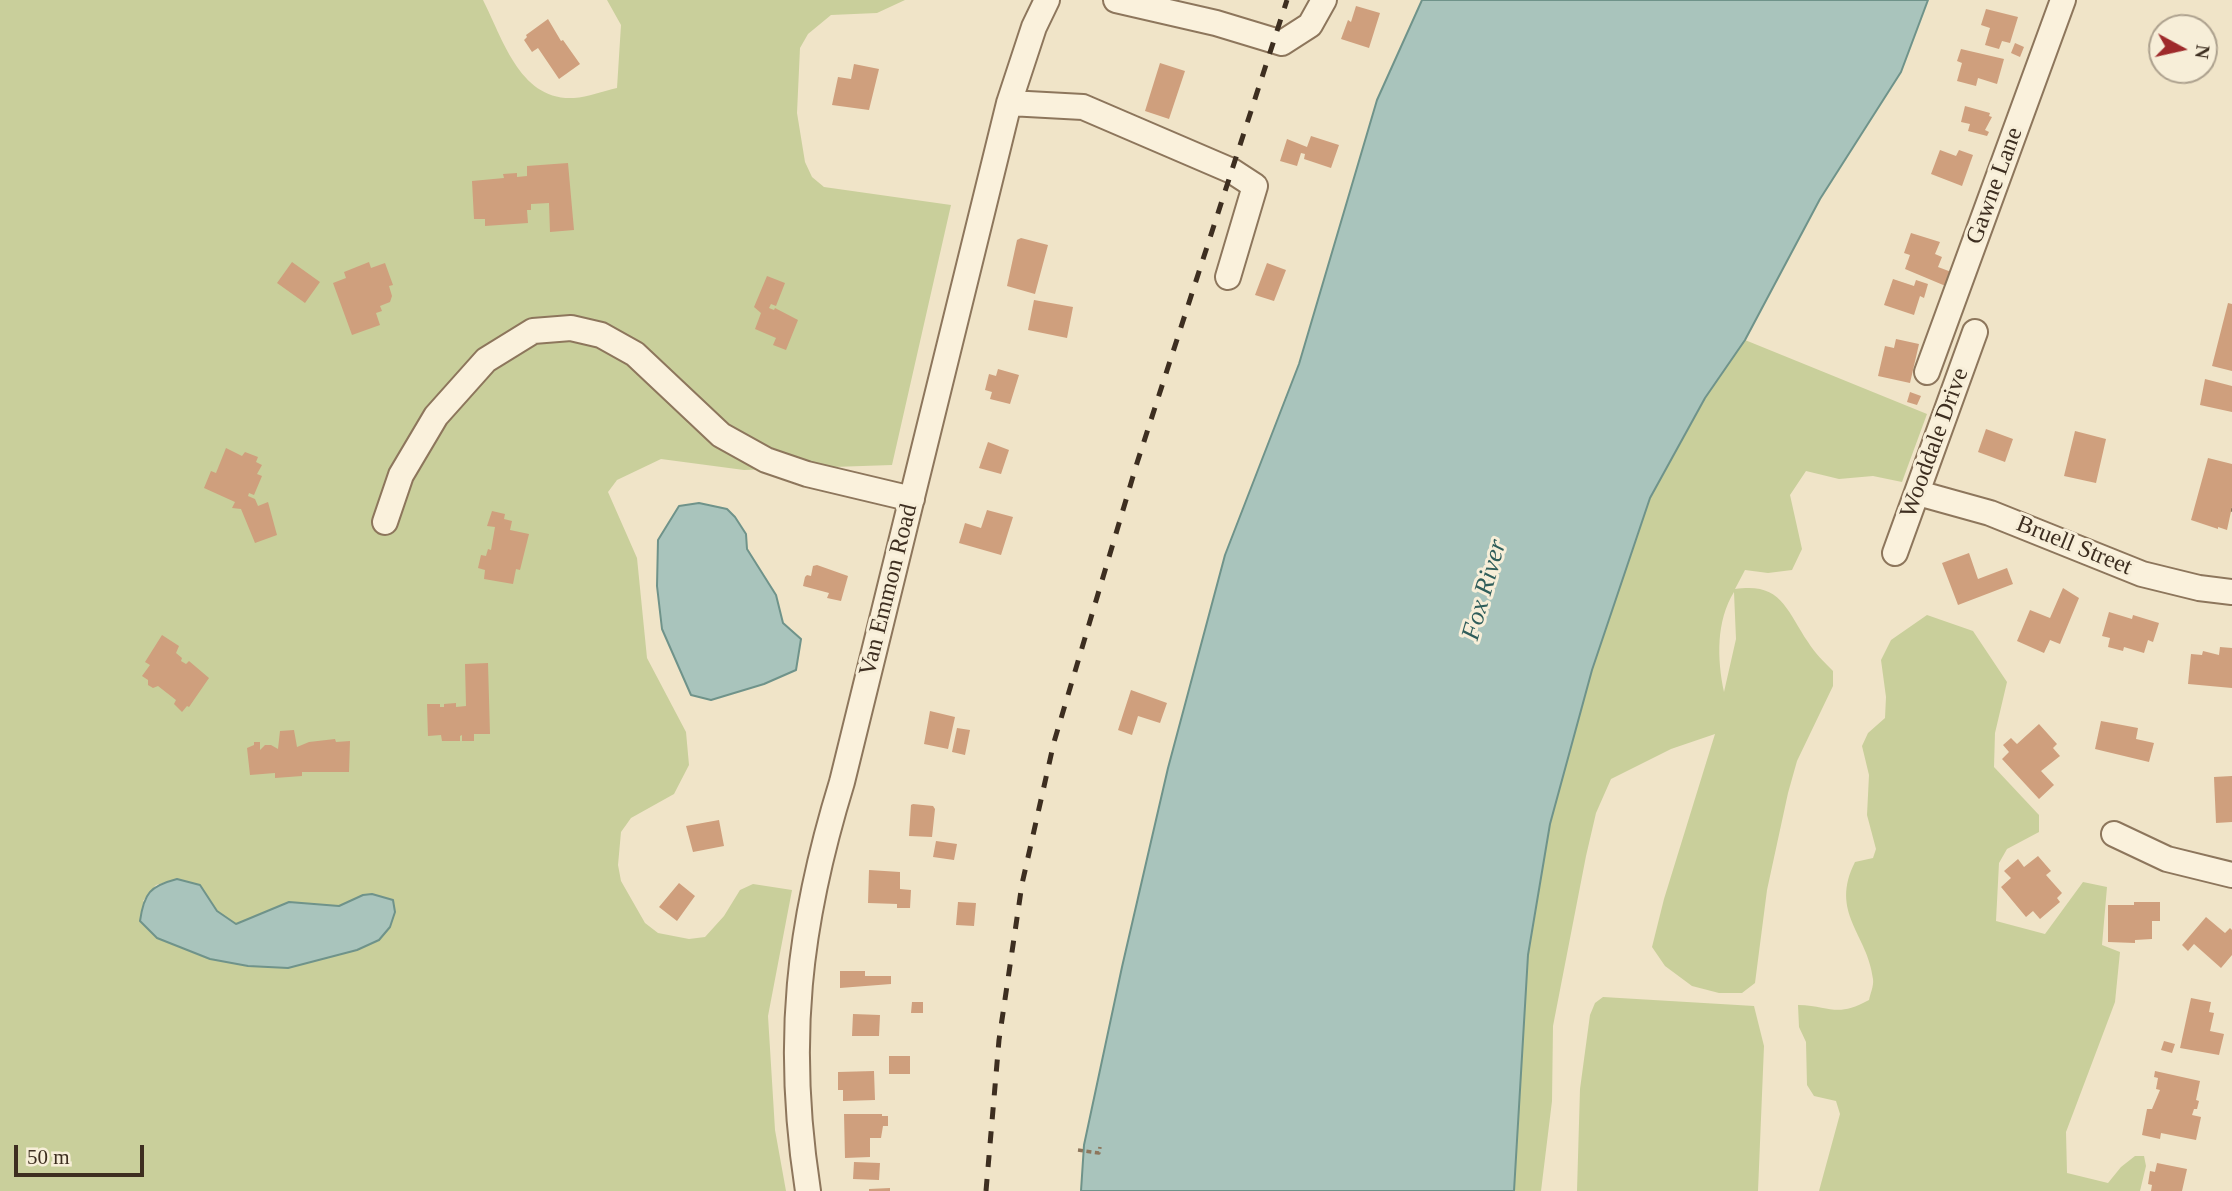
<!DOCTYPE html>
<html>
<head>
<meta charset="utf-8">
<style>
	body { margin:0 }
	#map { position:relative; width:2232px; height:1191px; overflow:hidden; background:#f0e4c8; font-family:"Times New Roman",serif }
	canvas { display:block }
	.north { position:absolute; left:2148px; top:14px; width:70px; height:70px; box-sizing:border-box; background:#f7eed8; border:2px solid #ada18e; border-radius:50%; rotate:98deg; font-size:19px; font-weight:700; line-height:28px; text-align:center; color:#3d2e20 }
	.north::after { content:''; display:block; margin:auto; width:24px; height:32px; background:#9e2a2b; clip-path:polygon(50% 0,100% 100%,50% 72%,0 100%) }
	.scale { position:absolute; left:14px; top:1145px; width:130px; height:32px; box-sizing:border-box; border:4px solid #3d2e20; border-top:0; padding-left:9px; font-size:21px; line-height:24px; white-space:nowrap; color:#3d2e20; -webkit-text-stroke:5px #f7eed8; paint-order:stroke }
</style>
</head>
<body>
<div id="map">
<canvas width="2232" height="1191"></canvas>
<div class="north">N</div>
<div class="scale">50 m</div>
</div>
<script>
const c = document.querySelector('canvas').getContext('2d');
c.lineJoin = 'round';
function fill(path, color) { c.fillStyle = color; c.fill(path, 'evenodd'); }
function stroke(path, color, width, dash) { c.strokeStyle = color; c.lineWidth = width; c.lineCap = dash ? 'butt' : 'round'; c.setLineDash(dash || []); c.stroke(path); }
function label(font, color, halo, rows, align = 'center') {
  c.font = font + ' "Times New Roman",serif'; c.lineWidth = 6; c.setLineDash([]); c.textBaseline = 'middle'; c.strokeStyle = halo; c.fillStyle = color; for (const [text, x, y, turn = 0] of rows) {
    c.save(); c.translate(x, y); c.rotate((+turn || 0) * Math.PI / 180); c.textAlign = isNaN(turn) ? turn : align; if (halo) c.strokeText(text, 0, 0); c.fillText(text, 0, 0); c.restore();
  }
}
const green = new Path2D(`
	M0,0H483C503,39 520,101 574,98C588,97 603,91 617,88L621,25L607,0H905L877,13L831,15L808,34L800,48L797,113L805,162L812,177L824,187L951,205L892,465L744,470L661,459L617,480L608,492L637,558L647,658L686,732L689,765L674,794L631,818L621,832L618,865L621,881L645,923L658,933L689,939L705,937L724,916L740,890L753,884L792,890L768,1016L775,1130L786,1191H0ZM177,879L200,885L217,911L236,924L289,903L339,906L363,895L248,966L143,901L156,885Z
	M1745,340L1927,414L1902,482L1873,476L1839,479L1806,471L1790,495L1802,549L1792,570L1768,573L1745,570L1735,589C1781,582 1786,609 1808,642C1814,652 1824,662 1833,671V686L1797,761L1788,793L1767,890L1755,983L1742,993H1719L1692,986L1665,966L1652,947L1664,899L1715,734L1671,749L1611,779L1596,813L1586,856L1553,1026L1552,1101L1541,1191H1514L1528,955L1550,824L1592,670L1650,498L1705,398ZM1734,592L1736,639L1724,692C1717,659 1716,621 1734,592Z
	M1927,615L1973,631L2007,682L1995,733L1994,767L2039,815V832L2007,849L1999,863L1996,921L2045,934L2083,882L2107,887L2102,945L2120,952L2115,1002L2066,1132L2067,1173L2108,1183L2121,1167L2135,1156H2144L2146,1166L2140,1191H1819L1840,1114L1836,1101L1814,1096L1807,1085L1806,1042L1799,1027L1798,1005C1832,1006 1836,1018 1869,1000C1870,994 1874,986 1873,979C1868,934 1829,913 1855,862L1873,858L1876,849L1867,815L1869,775L1862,746L1868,733L1885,718L1886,697L1881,660L1891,640Z
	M1603,997L1754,1006L1764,1046L1758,1191H1577L1580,1089L1590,1015L1595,1003Z`);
const water = new Path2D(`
	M1422,0H1928L1901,72L1820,199L1745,340L1705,398L1650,498L1592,670L1550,824L1528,955L1514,1191H1081L1084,1145L1122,967L1168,768L1225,555L1299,364L1377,100Z
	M699,503L727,509L735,517L746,534L747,549L776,595L783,623L801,639L796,670L764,684L711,700L691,695L662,629L657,586L658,540L679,506Z
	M177,879L200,885L217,911L236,924L289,902L339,906L363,895L372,894L393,900L395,912L390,927L379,940L357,950L288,968L248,966L210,959L157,938L140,921C144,893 150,886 177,879Z`);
const building = new Path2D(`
	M1356,6L1380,13L1369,48L1341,39L1348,20L1351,22Z
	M1986,9L2018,17L2010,43L2002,41L1999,49L1985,45L1990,28L1981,25Z
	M548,19L561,41L563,40L580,64L559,79L538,48L532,52L524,40L527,37L526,35Z
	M2015,43L2024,47L2020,57L2011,53Z
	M1961,49L2004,59L1997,84L1978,78L1976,86L1957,81L1962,63L1957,61Z
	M1160,63L1185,71L1169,119L1145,111Z
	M854,64L879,69L869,110L832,105L838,77L851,79Z
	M1965,106L1990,113L1989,116L1992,117L1985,130L1989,132L1987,136L1968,131L1970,124L1961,122Z
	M1311,136L1339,145L1331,168L1304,159L1305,154L1301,153L1297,166L1280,161L1287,139L1307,147Z
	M1940,150L1956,156L1959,150L1973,155L1962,186L1931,174Z
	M568,163L574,230L550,232L549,203L531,204V210H527L528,223L485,226V219H474L472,181L504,178L503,174L517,173V177L527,176V166Z
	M1911,233L1940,242L1935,254L1942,257L1938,267L1954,273L1948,287L1905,269L1910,255L1904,253Z
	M1021,238L1048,245L1035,294L1007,286L1017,240Z
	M292,262L320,282L305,303L277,283Z
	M369,262L371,268L385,263L393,285L389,286L392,296L390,302L380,306L382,311L376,313L380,325L352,335L333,283L346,278L344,272Z
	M1267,263L1286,270L1274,301L1255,295Z
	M767,276L785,283L776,306L771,304L769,308L774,310L775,308L798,320L786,350L773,345L776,338L755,329L761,313L754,307Z
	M1893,279L1914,286L1916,280L1928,284L1924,298L1920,296L1914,315L1884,305Z
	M1034,300L1073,307L1067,338L1028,330Z
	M2228,303L2232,304V371L2212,366Z
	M1896,339L1919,344L1910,383L1878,376L1885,346L1894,348Z
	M998,369L1019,375L1010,404L990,399L992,392L985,390L989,374L996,376Z
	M2205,379L2232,386V412L2200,405Z
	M1910,392L1921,396L1917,405L1907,402Z
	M1986,429L2013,439L2005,462L1978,452Z
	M2075,431L2106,439L2096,483L2064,476Z
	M988,442L1009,450L1001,474L979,468Z
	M226,448L242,456L245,452L258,457L256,462L262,465L257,474L262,476L254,495L249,493L248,496L255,499L258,506L268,502L277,535L255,543L241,509L232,508L235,502L204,488L211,471L216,473Z
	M2208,458L2232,464V507L2227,530L2218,527V529L2191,520Z
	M987,510L1013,517L1001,555L959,543L965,523L981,528Z
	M492,511L505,514L504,519L512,521L510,530L529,534L520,570L516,569L513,584L484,579L485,570L478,568L481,555L486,556L488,549L491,550L495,527L487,526Z
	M1969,553L1978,579L2007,568L2013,584L1958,605L1942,563Z
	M817,565L848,576L841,601L827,598L829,593L803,586L805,577L807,575L811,576L813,566Z
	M2063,588L2079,598L2060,644L2050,640L2044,653L2017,641L2030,610L2050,618Z
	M2109,612L2132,619L2133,615L2159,623L2153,642L2148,640L2144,653L2124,647L2123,651L2108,647L2110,638L2102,636Z
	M162,635L179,646L176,653L182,658L181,661L186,664L189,661L209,678L189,707L187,706L182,712L174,704L176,700L158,686L153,688L148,685V680L142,676L150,665L145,662Z
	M2220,647L2232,648V688L2188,684L2191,654L2202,655L2203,651L2219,655Z
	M488,663L490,734H474V741H462V735L460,736V741H442L441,735L428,736L427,704H440V707H444V704L456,703V707L466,706L465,664Z
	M1131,690L1167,703L1160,723L1138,716L1132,735L1118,730Z
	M930,711L955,717L948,749L924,744Z
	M2101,721L2138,728L2136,739L2154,743L2149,762L2095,749Z
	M2039,724L2057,744L2053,748L2060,756L2041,771L2054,785L2039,799L2002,759L2009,752L2003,745L2011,738L2017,744Z
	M957,728L970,730L965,755L952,752Z
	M294,730L297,747L309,742L335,739L336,742L350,741L349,772H302V776L275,778V773L250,775L247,748L254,745V742H260V750L265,745H271L278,749L280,731Z
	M2232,776V822L2216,823L2214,777Z
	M913,804L933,806L935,809L932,837L909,836L911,805Z
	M719,820L724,846L693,852L686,826Z
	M936,841L957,844L954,860L933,857Z
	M2038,856L2051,871L2046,875L2062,893L2057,898L2060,902L2040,919L2033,911L2026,917L2001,887L2011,878L2004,871L2018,859L2024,867Z
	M869,870L900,872V889L911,890L910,908H897V904L868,903Z
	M679,883L695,896L677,921L659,907Z
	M958,902L976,903L974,926L956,925Z
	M2134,902H2160V921H2152V939L2135,940V943L2108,942V905H2134Z
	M2206,917L2225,933L2230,928L2232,930V955L2221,968L2194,944L2188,951L2182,945Z
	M840,971H865V976H891V984L840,988Z
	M2191,998L2211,1002L2209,1012L2214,1013L2210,1031L2224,1034L2219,1055L2180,1048Z
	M912,1002H923V1013H911Z
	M853,1014L880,1015L879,1036H852Z
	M2164,1041L2175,1044L2172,1053L2161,1050Z
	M889,1056H910V1074H889Z
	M874,1071L875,1100L843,1101V1090H838V1072Z
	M2155,1071L2200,1081L2196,1100L2199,1101L2197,1109H2194L2192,1115L2201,1117L2196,1140L2161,1133L2160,1139L2142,1135L2147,1109H2152L2160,1090L2156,1089L2158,1078L2154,1077Z
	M844,1114H882V1116H888V1126H883L881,1138H870V1157L845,1158Z
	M854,1162L880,1163L879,1180L853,1179Z
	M2157,1163L2187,1169L2182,1191H2151L2152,1185L2148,1184L2150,1171L2155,1172Z
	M890,1188V1191H869V1189Z`);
const path = new Path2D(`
	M2231,510H2232
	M1078,1150L1099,1153L1100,1147`);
const minor = new Path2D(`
	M1116,0L1216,23L1282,43L1310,25L1324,0
	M1009,103L1083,107L1232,171L1255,186L1228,277
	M1927,372L2063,0
	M1918,493L1990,513L2142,574L2199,588L2232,592
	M385,522L401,475L436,416L486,360L533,331L571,328L601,335L635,354L721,435L766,460L807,474L912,499
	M1895,553L1975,332
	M2114,834L2167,859L2232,875
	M808,1191C785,1043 798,925 842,782L1009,103L1034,27L1047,0`);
const rail = new Path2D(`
	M986,1191L999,1040L1022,884L1054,742L1137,463L1287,0`);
const streetNames = [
	["Gawne Lane",1995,186,-70],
	["Wooddale Drive",1935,443,-70],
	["Bruell Street",2074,546,22],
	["Van Emmon Road",889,590,-76]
];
const waterNames = [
	["Fox River",1485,590,-74]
];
fill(green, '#c9cf9b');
fill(water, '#a9c4bc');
stroke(water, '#6f938a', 2);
fill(building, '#cf9f7d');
stroke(minor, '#8d765c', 28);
stroke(path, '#8d765c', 3.5, [5, 3.5]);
stroke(minor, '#faf1dc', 24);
stroke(rail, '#3d2e20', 5, [12, 12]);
label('24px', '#3d2e20', '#f7eed8', streetNames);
label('italic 26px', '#2f5d5a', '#f7eed8', waterNames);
</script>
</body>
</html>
